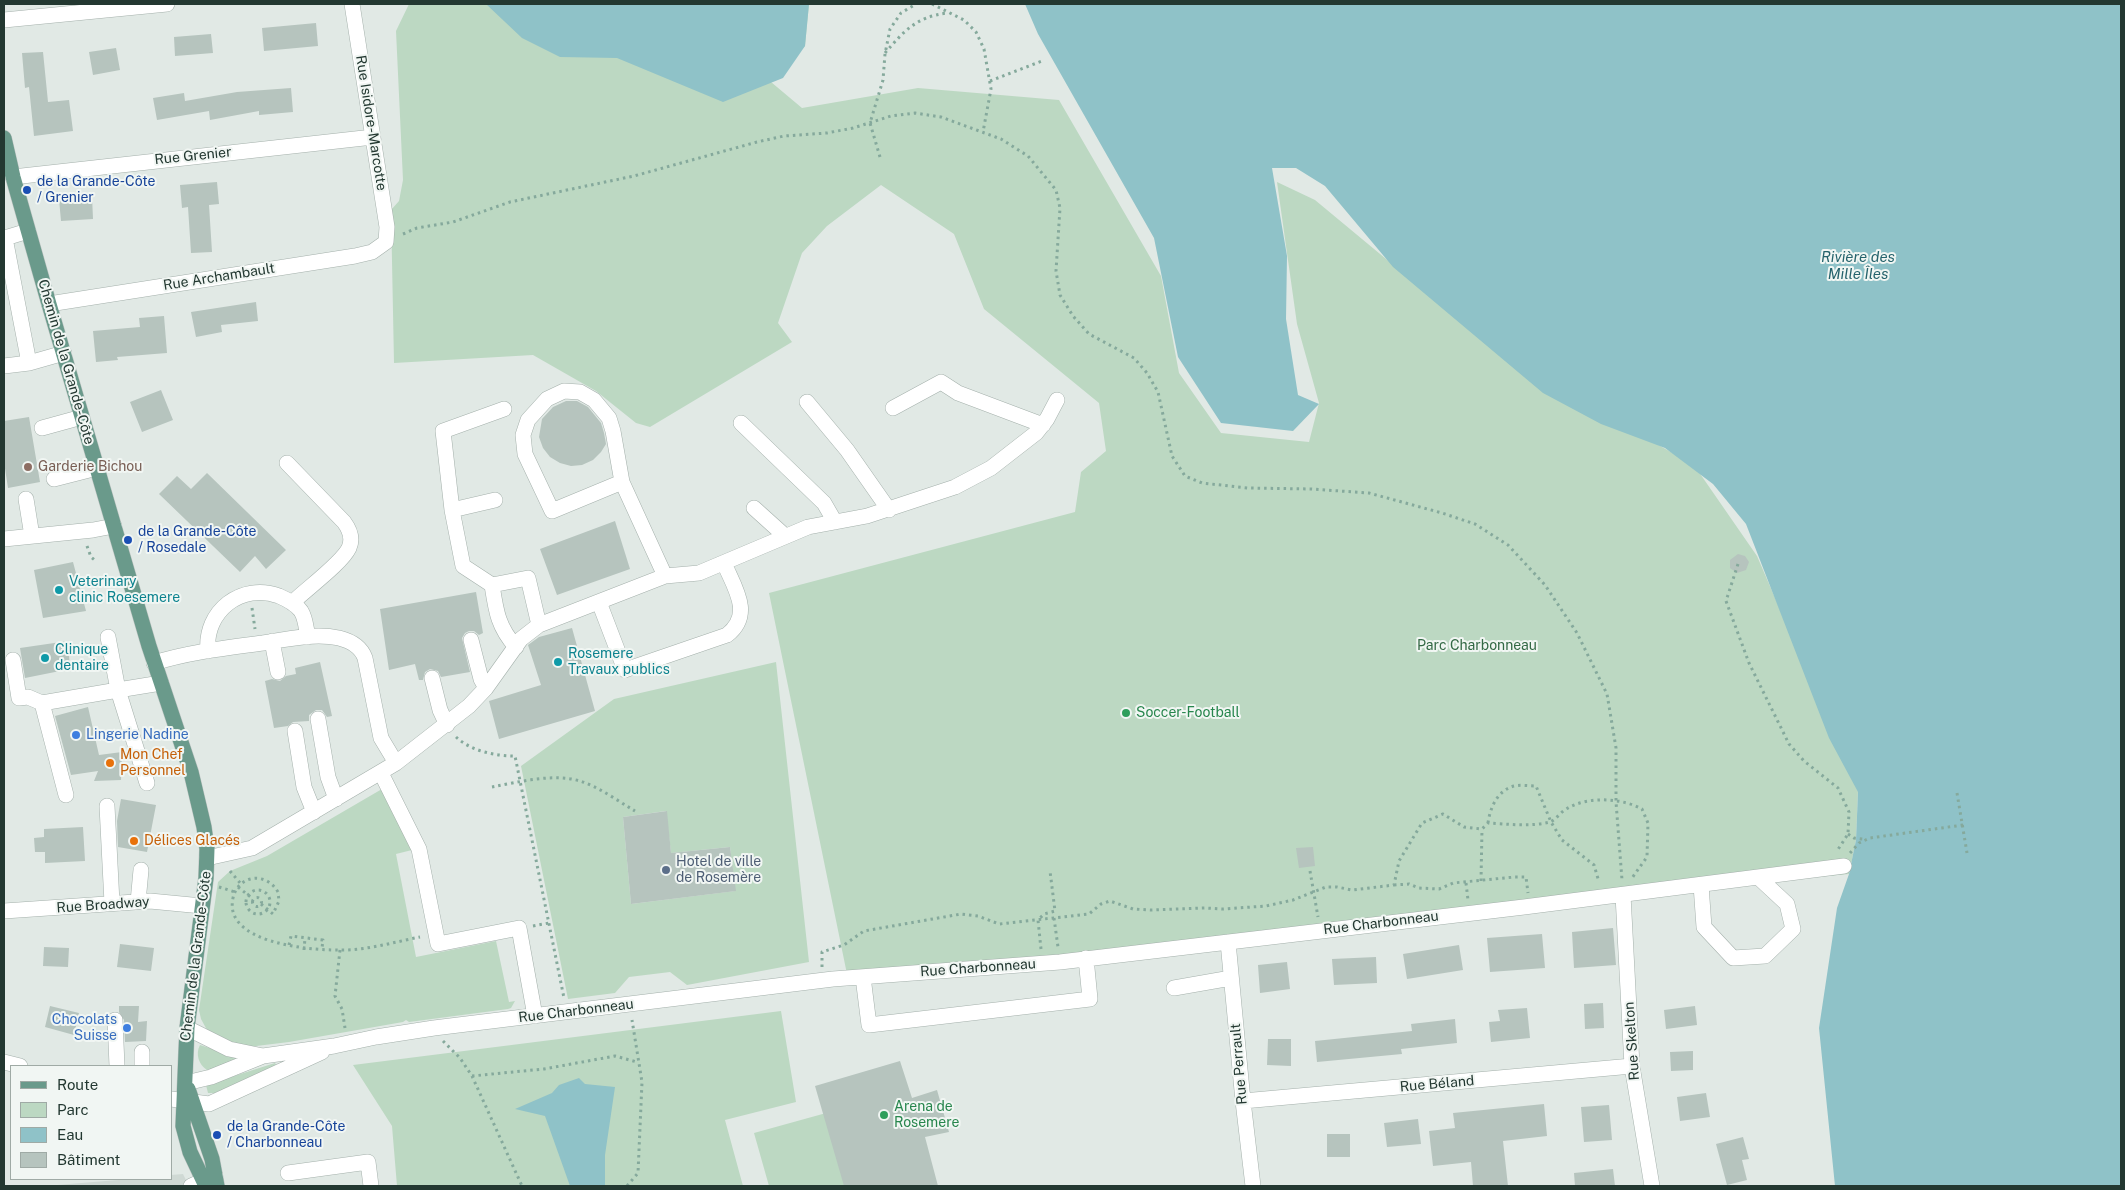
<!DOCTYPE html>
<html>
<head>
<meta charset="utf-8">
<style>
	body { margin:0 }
	#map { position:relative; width:2125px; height:1190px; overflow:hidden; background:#e1e9e5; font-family:"Public Sans",sans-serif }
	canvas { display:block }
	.frame { position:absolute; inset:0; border:5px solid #233831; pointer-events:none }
	.legend { position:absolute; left:10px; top:1065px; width:162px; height:115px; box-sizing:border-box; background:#f1f6f3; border:1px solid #9faaa5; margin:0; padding:6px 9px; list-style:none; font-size:15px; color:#233831 }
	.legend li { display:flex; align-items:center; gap:10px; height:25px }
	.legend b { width:25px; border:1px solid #9faaa5 }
</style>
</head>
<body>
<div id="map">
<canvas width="2125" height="1190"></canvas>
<div class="frame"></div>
<ul class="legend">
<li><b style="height:6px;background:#6a9a8b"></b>Route</li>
<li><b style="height:14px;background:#bcd8c2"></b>Parc</li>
<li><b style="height:14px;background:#8fc2c8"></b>Eau</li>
<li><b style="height:14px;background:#b6c4be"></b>Bâtiment</li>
</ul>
</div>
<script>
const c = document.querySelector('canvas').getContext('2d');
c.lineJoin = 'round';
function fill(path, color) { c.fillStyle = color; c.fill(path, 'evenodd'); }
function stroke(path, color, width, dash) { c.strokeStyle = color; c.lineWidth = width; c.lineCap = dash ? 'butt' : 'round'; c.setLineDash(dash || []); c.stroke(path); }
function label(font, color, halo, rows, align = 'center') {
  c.font = font + ' "Public Sans",sans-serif'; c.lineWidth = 4; c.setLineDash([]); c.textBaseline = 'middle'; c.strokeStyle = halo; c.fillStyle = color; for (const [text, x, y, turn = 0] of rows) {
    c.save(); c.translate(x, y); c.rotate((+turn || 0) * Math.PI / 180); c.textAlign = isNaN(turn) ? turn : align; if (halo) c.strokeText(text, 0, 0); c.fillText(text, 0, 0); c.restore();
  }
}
const built = new Path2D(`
	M183,1174L189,1186H45L130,1179H171V1175Z`);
const green = new Path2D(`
	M409,4H809L805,46L771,82L802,108L918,88L1059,100L1161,276L1179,373L1221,433L1309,442L1319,403L1297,324L1277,182L1315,200L1509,361L1694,465L1757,556L1858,791L1856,840L1849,874L1623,895L848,979L769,593L1075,512L1081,472L1106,451L1099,403L984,309L954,234L881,185L827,226L802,253L778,323L792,342L650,427L636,423L596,391L533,355L394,363L391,210L399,201L403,180L396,31Z
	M776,662L809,962L687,985L670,972L629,977L615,993L568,999L521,766L614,699ZM666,811L671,853L730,847L735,891L631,904L623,817Z
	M382,789L412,850L396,854L416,957L496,941L509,1002L515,1001L511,1008L508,1009L409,1022L406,1020L403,1022L289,1042L248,1047H241L207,1030L201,1019L199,1010L218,882L230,871L267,856Z
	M781,1011L796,1102L725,1120L743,1186H397L392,1126L353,1065Z
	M200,1045L235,1056L236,1062L207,1070C199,1065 195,1054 200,1045Z
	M275,1063L276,1065L215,1093H208L206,1085Z
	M837,1110L858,1186H769L754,1133Z`);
const water = new Path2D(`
	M486,4H809L805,46L783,78L723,102L617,58L560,57L522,38Z
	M1025,4H2121V1186H1835L1819,1028L1837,908L1849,874L1856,840L1858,792L1829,738L1746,524L1713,484L1665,448L1601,424L1543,393L1393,267L1325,186L1296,168H1272L1287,256L1286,319L1298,395L1319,404L1293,431L1221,423L1178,357L1154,238L1038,34Z
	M579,1078L585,1084L615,1087L605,1155V1186H570L545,1116L515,1109L552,1093L559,1085Z`);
const building = new Path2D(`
	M316,23L318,46L264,51L262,28Z
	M211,34L213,53L175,56L174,37Z
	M116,48L120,70L93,75L89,52Z
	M43,52L48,102L69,100L73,131L34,136L29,87L25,88L22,53Z
	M291,88L293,112L259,115V111L210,120L209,111L157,120L153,98L184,93L185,101L237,92Z
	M217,182L219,204L209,205L212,252L191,253L188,207L182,208L180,185Z
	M92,196L93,219L61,221L59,199Z
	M256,302L258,321L221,325L222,332L196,337L191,312Z
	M164,316L167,353L117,357L118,360L96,362L93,331L140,327L139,318Z
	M161,390L173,420L142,432L130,402Z
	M566,401H577L588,407L601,423L604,433L606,444L601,452L593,460L582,465L571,466L560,463L550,457L543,448L539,437L542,419L553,407Z
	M29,417L40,482L8,488L4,462V421Z
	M207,473L286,550L266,569L255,556L240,572L159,494L177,476L191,489Z
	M615,521L630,569L557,595L540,549Z
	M1738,554L1745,556L1749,562L1746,570L1737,573L1730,568V560Z
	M73,562L86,611L43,618L34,570Z
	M476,592L483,633L479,635L474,631H469L465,633L462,638L470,672L441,677L438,671L430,669L425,672L423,680H419L415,664L389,670L380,609Z
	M572,628L595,711L499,739L489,701L541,685L528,645L539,637Z
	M68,641L70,669L25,678L20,648Z
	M320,662L332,716L327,717L322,710H316L309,715V721L293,722L288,726L274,728L265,681L272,679L280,681L286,676L296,674L295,668Z
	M88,707L99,755L122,752L121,780L94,781L98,771L71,775L55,716Z
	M121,799L156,805L147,852L118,847L117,821Z
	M667,811L671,853L730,847L736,891L631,904L623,817Z
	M83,827L85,861L45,863V852H35L34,838L44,837V829Z
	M1313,847L1315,866L1299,868L1296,848Z
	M1613,928L1616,965L1574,968L1572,932Z
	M1542,934L1545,968L1490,972L1487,938Z
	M120,944L154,948L151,971L117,967Z
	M1459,945L1463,970L1407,979L1403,954Z
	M44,947L69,948L68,967L43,966Z
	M1376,957L1377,983L1334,985L1332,959Z
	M1287,962L1290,989L1260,993L1258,965Z
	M1603,1003L1604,1028L1585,1029L1584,1004Z
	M50,1006L79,1013L74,1035L45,1027Z
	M119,1006H139L138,1022L147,1021L146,1041L125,1042L124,1020L119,1012Z
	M1695,1006L1697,1025L1666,1029L1664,1010Z
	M1527,1008L1530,1038L1491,1042L1489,1022L1500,1021L1498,1010Z
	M1455,1019L1457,1043L1401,1049L1402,1054L1317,1062L1315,1041L1412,1031L1411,1024Z
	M1268,1039H1291V1066L1267,1065Z
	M1693,1051V1070L1671,1071L1670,1052Z
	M900,1061L912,1098L937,1090L949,1132L925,1137L938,1186H844L815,1086Z
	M1706,1093L1710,1117L1680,1121L1677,1097Z
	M1544,1104L1547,1136L1503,1141L1508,1186H1473L1471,1162L1433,1166L1429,1131L1455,1128L1453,1113Z
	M1609,1105L1612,1140L1584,1142L1581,1107Z
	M1418,1119L1421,1144L1387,1147L1384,1123Z
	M1327,1134H1350V1157H1327Z
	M1743,1137L1749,1159L1742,1160L1747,1180L1727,1185L1716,1144Z
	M1613,1169L1615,1186H1575L1574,1173Z`);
const path = new Path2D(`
	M932,4L964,20L976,32L984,49L991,89L983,132
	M885,53C904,31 916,17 947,13
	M990,81L1042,61
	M880,157L870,123L883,80L885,54L890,29L901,13L916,4
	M403,234L417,228L453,222L510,202L634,176L757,142L784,136L827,133L853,128L891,116L915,113L941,117L1001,139L1028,156L1056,190L1060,208L1056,271L1060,295L1073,316L1089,334L1134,358L1147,373L1158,392L1172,456L1185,476L1202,483L1248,488L1311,489L1369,493L1442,513L1475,524L1508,545L1545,585L1577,633L1607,694L1616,748V802L1622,880
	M87,546L91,557L97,562
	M1738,564L1726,601L1749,663L1789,744L1804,761L1838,788L1849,812L1848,834L1837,851
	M252,608L255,629
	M456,737C471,751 495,756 515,756L564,998
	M492,787C519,782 553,773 580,781C599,787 618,801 635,811
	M1957,793L1967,853
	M1488,823C1490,809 1496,793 1511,787C1518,784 1529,786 1536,786L1551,822L1562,840L1594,865L1599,882
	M1848,834L1854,838L1863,839
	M1850,853L1859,843L1870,838L1963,825
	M230,871L241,884
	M1310,871L1318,917
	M1481,881L1482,829
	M1466,883L1468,900
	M1394,885L1409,884L1419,888L1439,889L1453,883L1515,877H1526L1528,893
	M219,887L235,892
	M238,887L253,899
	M246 902a12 12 0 1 1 24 0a12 12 0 1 1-24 0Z
	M252.5 902a4.5 4.5 0 1 1 9 0a4.5 4.5 0 1 1-9 0Z
	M261,904L273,914L279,901L278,892C266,871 238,875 233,898C223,943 309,950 337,950C365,951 394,942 420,937
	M1054,918L1058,947
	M533,926L549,923
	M289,945L291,936L323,940L322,948
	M1041,949L1038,920L1044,914L1055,911L1050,871
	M304,950L305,938
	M340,950L335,996L342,1009L345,1028
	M822,967V952L844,945L864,931L961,914L978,916L999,924L1089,914L1101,904L1110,901L1133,909L1150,910L1205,908L1223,909L1266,906L1293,900L1326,887H1337L1352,890L1394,885L1399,861L1422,823L1443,814L1464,827L1482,829L1488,823C1507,824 1531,827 1550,822C1556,820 1561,811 1568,808C1589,796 1622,798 1642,809L1648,823L1647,857L1632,878
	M443,1041L460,1058L472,1076L522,1186
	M472,1076L544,1069L615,1056L637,1062
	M627,1186L638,1173L642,1082L632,1020`);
const minor = new Path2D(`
	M4,20L167,4
	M13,177L373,137
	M28,231L5,238L29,363L64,353
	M49,304L355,256L372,252L386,242L387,227L352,4
	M4,366L29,363
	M807,402L847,450L889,510
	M893,408L941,382L958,393L1043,425
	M741,423L824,503L835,522
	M42,428L82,417
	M287,463L344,522C350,530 353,539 349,548C342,563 305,590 292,603
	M54,479L97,468
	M622,482L552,511L525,454L523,435L528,420L547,399L564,391L580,392L594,400L609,418L613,431L622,482L665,576
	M26,499L32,536
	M754,508L785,536
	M452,510L495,500
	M4,539L93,530L114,526
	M492,585L463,566L452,510L443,431L504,409
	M599,602L625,670L727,635C754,614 734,587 724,563
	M471,640L481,679L486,688
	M272,641L278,672
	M516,647C498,627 496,611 492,585L528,578L539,625
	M208,651C204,611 242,582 279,596C286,599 296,604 301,611C306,619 306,629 308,637
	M13,660L19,698L28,697L42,703L118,690L108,637
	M154,663C189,652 226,648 263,643C287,639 315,633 339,638C351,641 361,647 365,658L381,738L396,763
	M432,678L440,710L447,725
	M42,703L66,795
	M318,719L328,777L336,799
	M295,731L304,787L314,812
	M381,773L419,849L438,944L519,928L535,1016
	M147,783L118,690L161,683
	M107,806L112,903
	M207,858L252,848L396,763L469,706L486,688L521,639L539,625L665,576L699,573L808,527L867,516L955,487L991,468L1036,433L1047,419L1057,400
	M1701,885L1704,927L1733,958L1765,956L1793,929L1787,904L1759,878
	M1623,895L1632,1066L1652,1186
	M138,902L141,870
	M4,911L150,901L202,906
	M1228,942L1243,1101L1253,1186
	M863,977L869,1025L1090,999L1086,958
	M1174,988L1231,978
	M115,1020L117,1066
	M187,1028L229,1049L263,1056
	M4,1062L20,1066
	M142,1066V1052
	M186,1083L211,1077L263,1056L334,1046L376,1037L434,1028L833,979L1060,962L1524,907L1844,866
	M171,1099L209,1104L322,1052
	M1243,1101L1632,1066
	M288,1173L368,1162L371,1186
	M191,1186L215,1175`);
const major = new Path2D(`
	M4,138L13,177L49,304L149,646L191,772L204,827L207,849L206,878L187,1028L183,1126L190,1152L206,1186
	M188,1089L212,1159L217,1186`);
const markers = [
	[27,190,5,"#1a4fb4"],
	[28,467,5,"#8d6e63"],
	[128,540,5,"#1a4fb4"],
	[59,590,5,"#0f9aa8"],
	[45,658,5,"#0f9aa8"],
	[558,662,5,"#0f9aa8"],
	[1126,713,5,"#2e9e5b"],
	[76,735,5,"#3f7fe0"],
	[110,763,5,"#e8710a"],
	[134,841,5,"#e8710a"],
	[666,870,5,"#5c6f8a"],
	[127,1028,5,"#3f7fe0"],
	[884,1115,5,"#2e9e5b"],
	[217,1135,5,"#1a4fb4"]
];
const streetNames = [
	["Rue Isidore-Marcotte",371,123,81],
	["Rue Grenier",193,156,-6],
	["Rue Archambault",219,277,-9],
	["Chemin de la Grande-Côte",66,362,74],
	["Rue Broadway",103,905,-4],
	["Rue Charbonneau",1381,923,-7],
	["Chemin de la Grande-Côte",196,956,-83],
	["Rue Charbonneau",978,968,-4],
	["Rue Charbonneau",576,1011,-7],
	["Rue Skelton",1632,1041,-94],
	["Rue Perrault",1239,1064,-95],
	["Rue Béland",1437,1084,-5]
];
const transitNames = [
	["de la Grande-Côte",37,182],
	["/ Grenier",37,198],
	["de la Grande-Côte",138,532],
	["/ Rosedale",138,548],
	["de la Grande-Côte",227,1127],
	["/ Charbonneau",227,1143]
];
const educationNames = [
	["Garderie Bichou",38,467]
];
const cultureNames = [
	["Veterinary",69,582],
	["clinic Roesemere",69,598],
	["Clinique",55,650],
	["dentaire",55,666],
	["Rosemere",568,654],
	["Travaux publics",568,670]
];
const parkNames = [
	["Parc Charbonneau",1477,646]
];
const leisureNames = [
	["Soccer-Football",1136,713],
	["Arena de",894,1107],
	["Rosemere",894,1123]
];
const shopNames = [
	["Lingerie Nadine",86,735],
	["Chocolats",117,1020,"right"],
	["Suisse",117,1036,"right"]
];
const foodNames = [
	["Mon Chef",120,755],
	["Personnel",120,771],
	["Délices Glacés",144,841]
];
const serviceNames = [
	["Hotel de ville",676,862],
	["de Rosemère",676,878]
];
const waterNames = [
	["Rivière des",1858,257],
	["Mille Îles",1858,274]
];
fill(built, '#cfd9d4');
fill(green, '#bcd8c2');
fill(water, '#8fc2c8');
fill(building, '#b6c4be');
stroke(minor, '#a4b0ab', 16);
stroke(major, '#bdc3c1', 16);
stroke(path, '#85a99c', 3, [2.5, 4]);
stroke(minor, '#fff', 15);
stroke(major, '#6a9a8b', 15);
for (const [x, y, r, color] of markers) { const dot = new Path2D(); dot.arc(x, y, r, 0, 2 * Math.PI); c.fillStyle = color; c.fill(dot); stroke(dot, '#f1f6f3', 2); }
label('14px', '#233831', '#f1f6f3', streetNames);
label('14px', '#164399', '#f1f6f3', transitNames, 'left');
label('14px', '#785e54', '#f1f6f3', educationNames, 'left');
label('14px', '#0d838f', '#f1f6f3', cultureNames, 'left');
label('14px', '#336945', '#f1f6f3', parkNames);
label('14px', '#27864d', '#f1f6f3', leisureNames, 'left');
label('14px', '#366cbe', '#f1f6f3', shopNames, 'left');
label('14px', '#c56008', '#f1f6f3', foodNames, 'left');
label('14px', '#4e5e75', '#f1f6f3', serviceNames, 'left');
label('italic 15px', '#25636c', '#f1f6f3', waterNames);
</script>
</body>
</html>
